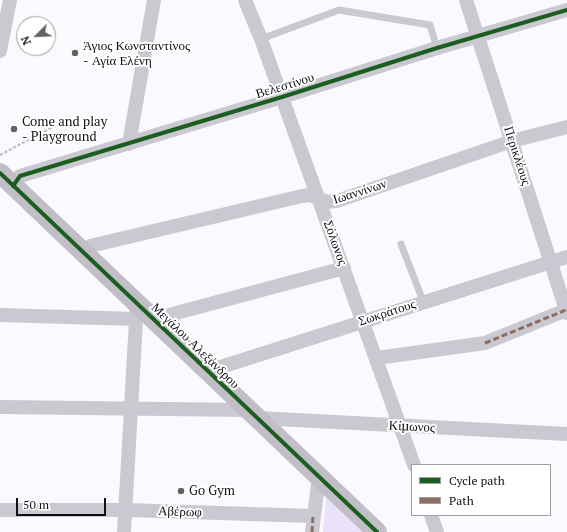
<!DOCTYPE html>
<html>
<head>
<meta charset="utf-8">
<style>
	body { margin:0 }
	#map { position:relative; width:567px; height:532px; overflow:hidden; background:#faf9fd; font-family:"PT Serif",serif }
	canvas { display:block }
	.legend { position:absolute; left:411px; top:464px; width:140px; height:52px; box-sizing:border-box; background:#fff; border:1px solid #9f9fa0; margin:0; padding:5px 7px; list-style:none; font-size:12px; color:#100f12 }
	.legend li { display:flex; align-items:center; gap:8px; height:20px }
	.legend b { width:20px; border:1px solid #9f9fa0 }
	.north { position:absolute; left:16px; top:16px; width:40px; height:40px; box-sizing:border-box; background:#fff; border:1px solid #9f9fa0; border-radius:50%; rotate:246deg; font-size:11px; font-weight:700; line-height:16px; text-align:center; color:#100f12 }
	.north::after { content:''; display:block; margin:auto; width:14px; height:18px; background:#626164; clip-path:polygon(50% 0,100% 100%,50% 72%,0 100%) }
	.scale { position:absolute; left:16px; top:498px; width:90px; height:18px; box-sizing:border-box; border:2px solid #100f12; border-top:0; padding-left:5px; font-size:12px; line-height:14px; white-space:nowrap; color:#100f12; -webkit-text-stroke:3px #fff; paint-order:stroke }
</style>
</head>
<body>
<div id="map">
<canvas width="567" height="532"></canvas>
<ul class="legend">
<li><b style="height:5px;background:#1b5e20"></b>Cycle path</li>
<li><b style="height:5px;background:#8d6e63"></b>Path</li>
</ul>
<div class="north">N</div>
<div class="scale">50 m</div>
</div>
<script>
const c = document.querySelector('canvas').getContext('2d');
c.lineJoin = 'round';
function fill(path, color) { c.fillStyle = color; c.fill(path, 'evenodd'); }
function stroke(path, color, width, dash) { c.strokeStyle = color; c.lineWidth = width; c.lineCap = dash ? 'butt' : 'round'; c.setLineDash(dash || []); c.stroke(path); }
function label(font, color, halo, rows, align = 'center') {
  c.font = font + ' "PT Serif",serif'; c.lineWidth = 4; c.setLineDash([]); c.textBaseline = 'middle'; c.strokeStyle = halo; c.fillStyle = color; for (const [text, x, y, turn = 0] of rows) {
    c.save(); c.translate(x, y); c.rotate((+turn || 0) * Math.PI / 180); c.textAlign = isNaN(turn) ? turn : align; if (halo) c.strokeText(text, 0, 0); c.fillText(text, 0, 0); c.restore();
  }
}
const green = new Path2D(`
	M326,497L362,532H323Z`);
const path = new Path2D(`
	M0,155L66,120`);
const lane = new Path2D(`
	M261,39L339,10L430,25L437,48
	M401,244L423,301`);
const street = new Path2D(`
	M245,0L261,39L414,465
	M466,0L567,313
	M0,51L10,0
	M129,144L154,0
	M13,186L20,176L282,97L437,48L567,10
	M82,252L90,246L302,196L310,195L327,202L337,201L512,141L567,127
	M0,315L136,319
	M154,319L344,268
	M377,358L485,343L566,310
	M208,371L567,257
	M0,407L249,410
	M257,418L567,434
	M0,510H126L313,516
	M431,515L437,532
	M124,532L137,303
	M312,532L319,477`);
const secondary = new Path2D(`
	M0,173L377,532`);
const quiet = new Path2D(`
	M485,343L566,310
	M312,532L313,516`);
const cycleway = new Path2D(`
	M0,173L377,532
	M13,186L20,176L282,97L437,48L567,10`);
const markers = [
	[75,53,4,"#626164"],
	[14,129,4,"#626164"],
	[181,491,4,"#626164"]
];
const poiNames = [
	["Άγιος Κωνσταντίνος",83,46],
	["- Αγία Ελένη",83,61],
	["Come and play",22,122],
	["- Playground",22,137],
	["Go Gym",189,491]
];
const streetNames = [
	["Βελεστίνου",285,86,-17],
	["Περικλέους",517,156,72],
	["Ιωαννίνων",360,192,-18],
	["Σόλωνος",335,243,70],
	["Σωκράτους",387,313,-18],
	["Μεγάλου Αλεξάνδρου",195,346,44],
	["Κίμωνος",412,427,3],
	["Αβέρωφ",180,512,2]
];
fill(green, '#eae2fa');
stroke(path, '#bab8bf', 2, [3, 2]);
stroke(lane, '#cac8d1', 7);
stroke(street, '#cac8d1', 14);
stroke(secondary, '#c1bec8', 20);
stroke(quiet, '#8d6e63', 3, [6, 3]);
stroke(cycleway, '#1b5e20', 4);
for (const [x, y, r, color] of markers) { const dot = new Path2D(); dot.arc(x, y, r, 0, 2 * Math.PI); c.fillStyle = color; c.fill(dot); stroke(dot, '#fff', 1.5); }
label('13px', '#100f12', '#fff', poiNames, 'left');
label('13px', '#100f12', '#fff', streetNames);
</script>
</body>
</html>
